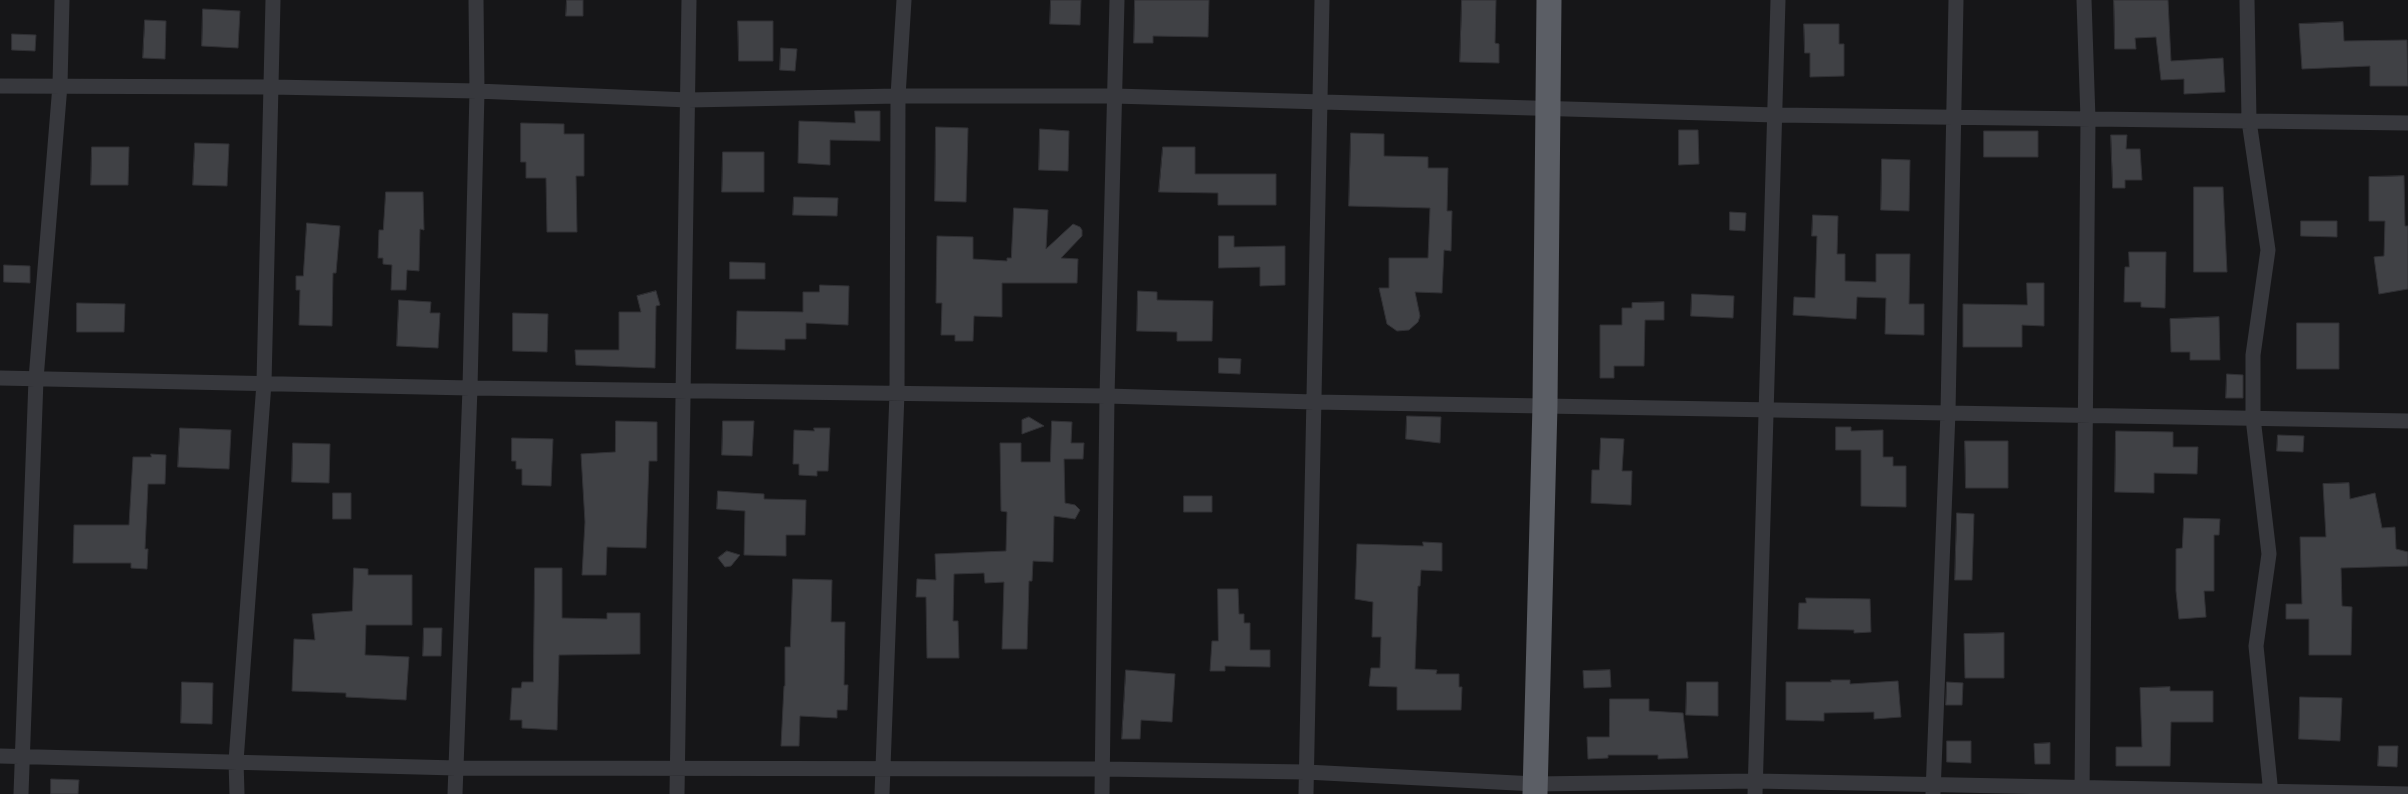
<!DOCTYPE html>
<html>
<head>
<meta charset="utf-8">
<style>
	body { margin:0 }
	canvas { display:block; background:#161618 }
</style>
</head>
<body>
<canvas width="2408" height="794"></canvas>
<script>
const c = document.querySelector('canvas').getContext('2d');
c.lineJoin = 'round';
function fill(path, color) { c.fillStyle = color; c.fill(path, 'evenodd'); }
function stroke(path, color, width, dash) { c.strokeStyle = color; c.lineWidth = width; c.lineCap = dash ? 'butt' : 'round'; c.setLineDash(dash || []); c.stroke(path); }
const building = new Path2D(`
	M567,0H583V16H566Z
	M1051,0H1081L1080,25L1050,24Z
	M1135,0H1209L1208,37L1153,36V43H1134Z
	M1462,0H1496L1495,43L1499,44V63L1460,62Z
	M2114,0H2168L2171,61L2223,58L2225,92L2184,94V79L2161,80L2156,37L2135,38L2136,49H2115Z
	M203,9L240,11L238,48L202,46Z
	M145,20L166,21L165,59L143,58Z
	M738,21H773V61H739Z
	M2343,22L2344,41L2407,40L2408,86H2370V66L2302,69L2299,24Z
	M1804,24H1839V44H1844V76L1810,77V53H1805Z
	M12,34L36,35L35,51L12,50Z
	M781,48L797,49L795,71L780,70Z
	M855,111H880V141L830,140V165L798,163L799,121L855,123Z
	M521,123L564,124V134H584V176H576L577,232H547L546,178H526V162H521Z
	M936,127L968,128L966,202L935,201Z
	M1040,129L1069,131L1068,171L1039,170Z
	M1679,130H1698L1699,164L1679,165Z
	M1984,131H2038V157H1984Z
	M1351,133L1384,134V156L1428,157V168H1448L1447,211H1452L1451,251L1444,250L1442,293L1415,292L1420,316L1418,322L1409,330L1397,331L1387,324L1379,288H1389V258H1428L1430,208L1349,206Z
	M2111,135H2127L2126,149H2140L2142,180H2125V188H2113Z
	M195,143L229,144L227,186L193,185Z
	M92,147H129L128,185H91Z
	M1163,147H1195V174H1276V205H1218V193L1159,192Z
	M723,152H764V192H722Z
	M1882,159L1910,160L1909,211L1881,210Z
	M2404,176L2405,226H2408V289L2379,294L2374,257L2384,256L2385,221H2369V177Z
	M2194,187H2223L2227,272H2194Z
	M386,192H423L424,230L420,229L419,271L407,270L406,290H391L392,265L383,264V258H378L379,230H383Z
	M794,197L838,198L837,216L793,215Z
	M1014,208L1048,210L1046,249L1073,224L1080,227L1082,230V236L1061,258L1078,259L1077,283H1002V317L974,316L973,341H955V335H941L942,303H936L937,236L973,237V259L1007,261V258H1011Z
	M1730,212L1746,213L1745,231L1730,230Z
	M1813,215L1838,216L1837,254H1845V281L1876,282V254H1910L1909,304H1924V335L1885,334L1886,298L1857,297L1856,319L1793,315L1794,297L1815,298L1817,236H1812Z
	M2301,221H2337V237L2301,236Z
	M307,223L340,226L336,273H333L332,326L299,325L300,290H296V276H303Z
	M1219,236H1234V247L1285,246V285L1260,286V267L1219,268Z
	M2129,252H2166L2165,308L2141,307V302H2124L2125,267H2129Z
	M730,262L765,263V279H730Z
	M4,265L30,266V283L4,282Z
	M2027,283H2044V326L2022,325V347H1963V304L2027,305Z
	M820,285L849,286L848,325L806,323V339H785V350L736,349L737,311L803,312V292H819Z
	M656,291L660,305L656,306L655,368L576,365L575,350H619V312H641L637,296Z
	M1138,291L1157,292V300L1213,301L1212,341H1177V332L1137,331Z
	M1692,294L1734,296L1733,318L1691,316Z
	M399,300L431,302L430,313H440L438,348L397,346Z
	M1664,302V320H1645L1644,366H1614V378H1600V325H1622V308H1632V303Z
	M77,303L125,304L124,332H77Z
	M513,313L548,314L547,352L513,351Z
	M2219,317L2220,360H2190V352H2171L2170,319Z
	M2297,323H2339V369H2297Z
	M1219,358L1241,359L1240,374L1219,373Z
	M2227,374L2243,375V398H2226Z
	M1407,416L1441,417L1440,443L1406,439Z
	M1029,417L1044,426L1022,434V420Z
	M616,421L657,422V461H649L646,548L607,547L606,575H582L585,522L581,454L615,452Z
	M723,421H754L752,456L722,455Z
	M1052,421L1072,422L1071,443H1084L1083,459H1064L1065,503L1075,505L1080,510L1075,519L1054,516L1053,562L1033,561L1032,581H1029L1027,649H1002L1004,582L985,583L984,573L954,574L953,621H958L959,658H927L926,597H916L917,579L936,580L935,554L1006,551L1007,512L1001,511L1000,443H1021V462H1050Z
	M1836,427H1851V431L1883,430V457H1893V466H1906V507L1861,506V450H1836Z
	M180,428L231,430L229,469L178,467Z
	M814,428H830L828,471H817V476L799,475V464H793L794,430L814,431Z
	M2116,431L2173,432V447H2198L2197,474L2154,473V493L2115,492Z
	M2278,435L2304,436L2303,452L2277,451Z
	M512,438L553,439L551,486L522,485V469H516V461H512Z
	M1601,438L1624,439L1622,471H1632L1631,505L1591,503L1592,470H1599Z
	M1965,441H2008V488H1966Z
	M293,443L330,444L329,483L292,482Z
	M151,454L166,455L165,484H148L145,549H148L147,569L131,568V563H73L74,525H129L133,457H151Z
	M2349,483L2350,499L2375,493L2382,528L2395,527L2396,549L2408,552V566L2341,568L2342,606L2352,607L2351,655H2309V619H2286V604H2302L2300,537H2326L2323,484Z
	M718,491L764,494V499L806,500L805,535H786V556L744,555L745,511L717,509Z
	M333,493H351V519H333Z
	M1184,496H1212V512H1184Z
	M1957,513L1974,514L1972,580H1955Z
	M2184,518L2220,519L2219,535H2214V591H2204L2206,617L2179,619L2176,591V549L2182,548Z
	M1423,542L1442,543V571L1421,570L1420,586H1418L1415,669L1437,670L1436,674H1459V687H1462L1461,710H1397V687L1369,686L1371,668H1380L1381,637H1372L1373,602L1355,599L1357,544L1423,546Z
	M727,551L740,555L731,566L725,567L718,558Z
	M354,568L368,569V575H412V625H366L365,655L409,657L406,700L346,697V693L292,691L294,639L315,640L312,614L352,611Z
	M535,568H562V618L607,619V613H640V654L559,655L557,730L522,728V720H510L512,688H521L522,682H533Z
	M793,579L832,580L831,622H845L844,685H848L847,710H837V718L800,716L799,746H781L784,686H785V647H790Z
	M1218,589H1238L1239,614H1244V623H1250V650H1270V667L1225,666V671H1210L1212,641H1218Z
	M1806,598L1870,599L1871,632L1854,633V630L1798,629L1799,603H1806Z
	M424,628H442L441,656H423Z
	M2004,633V678H1965L1964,634Z
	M1126,670L1175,674L1172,722L1141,720L1140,739H1122Z
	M1610,670L1611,687L1584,688L1583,671Z
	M1831,680H1850V684L1898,681L1901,717L1874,719V712L1824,713V721L1786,720V682H1831Z
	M182,682L213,683L212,724L181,723Z
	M1687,682H1718V716L1686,715Z
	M1947,682L1963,683L1962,705H1946Z
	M2170,687V691H2213V722H2171L2170,766H2116V747H2142L2140,688Z
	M2300,697L2342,698L2340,741L2299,739Z
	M1610,699H1649V711L1683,713L1688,758L1658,759V755H1608V758L1588,759L1587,737H1609Z
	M1947,741H1971V763L1947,762Z
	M2050,743V764H2035L2034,744Z
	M2379,746H2398L2397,767L2378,766Z
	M51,779L79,780L78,794H51Z`);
const minor = new Path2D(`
	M2247,0L2249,121L2268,250L2253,355V418L2269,554L2256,646L2271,794
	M0,86L271,87L477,91L688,100L898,96H1114L1776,115L2408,123
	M0,378L470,388L1107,396L1314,402L2408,421
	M0,756L456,768L1102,769L1306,772L1535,784L1755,781L2408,794
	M1933,793L1948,412L1956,0
	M21,794L36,379L60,85L62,0
	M237,794L236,761L264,383L273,0
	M455,794L470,388L477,91L476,0
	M677,794L689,0
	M882,794L897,393L898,96L904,0
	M1102,794L1107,396L1117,0
	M1306,794L1322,0
	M1755,794L1778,0
	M2082,794L2088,119L2084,0`);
const trunk = new Path2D(`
	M1535,794L1545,405L1549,0`);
fill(building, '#404145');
stroke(building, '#303034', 1);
stroke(minor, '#37383d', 15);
stroke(trunk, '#5b5e65', 25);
</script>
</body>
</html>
